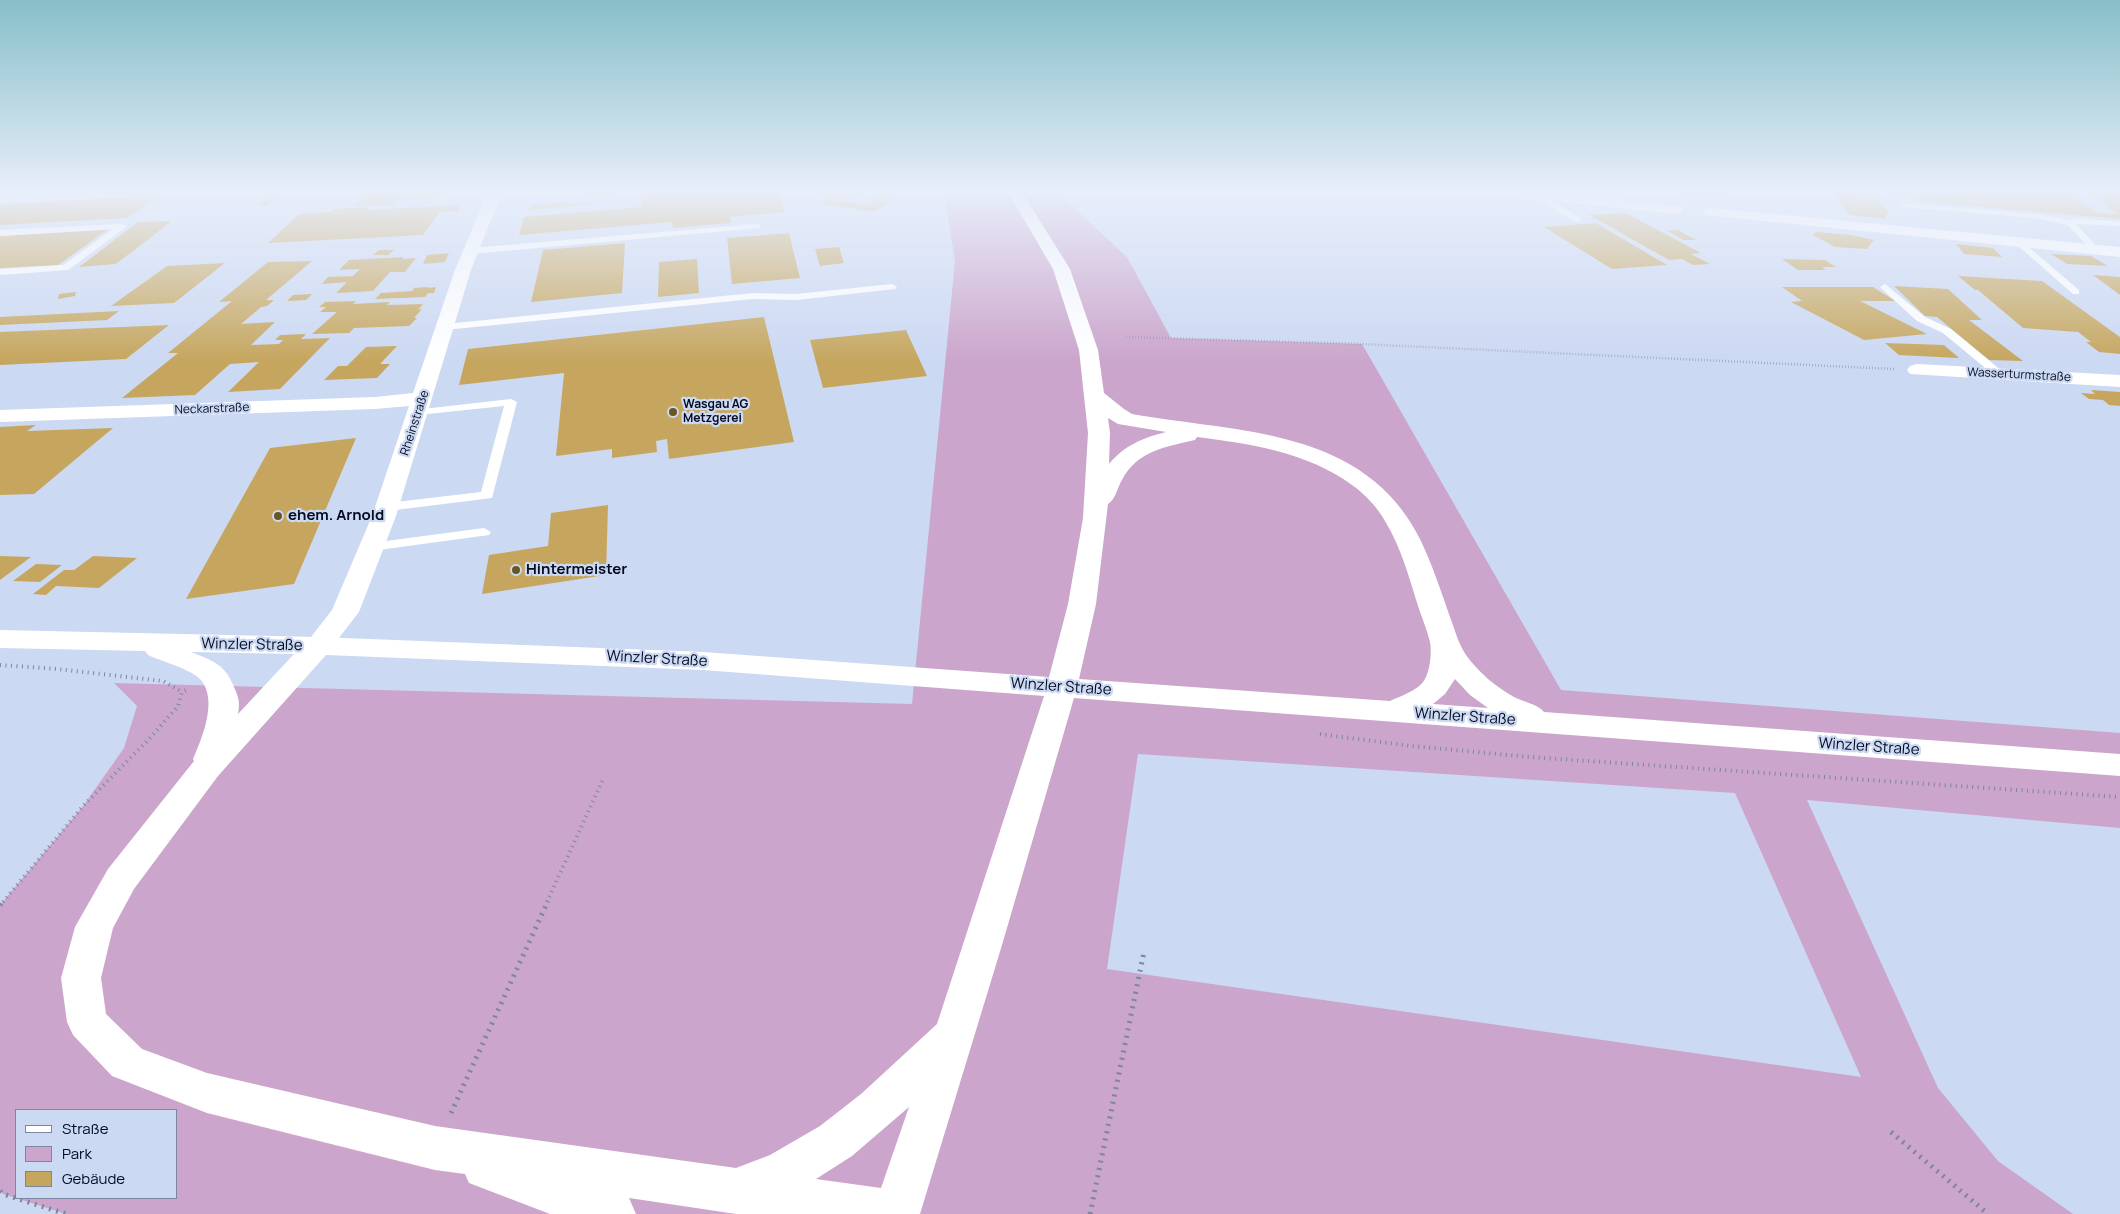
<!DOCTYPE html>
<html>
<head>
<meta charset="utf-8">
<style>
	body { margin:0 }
	#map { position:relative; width:2120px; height:1214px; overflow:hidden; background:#ccd9f3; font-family:Manrope,sans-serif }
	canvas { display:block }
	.legend { position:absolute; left:15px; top:1109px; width:162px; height:90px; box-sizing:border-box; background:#ccd9f3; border:1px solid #7c879f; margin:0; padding:6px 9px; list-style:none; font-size:15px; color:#040b21 }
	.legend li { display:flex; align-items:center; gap:10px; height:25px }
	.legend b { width:25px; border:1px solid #7c879f }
</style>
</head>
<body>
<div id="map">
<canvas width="2120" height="1214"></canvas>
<ul class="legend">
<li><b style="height:6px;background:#fff"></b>Straße</li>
<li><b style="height:14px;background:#cba5cb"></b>Park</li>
<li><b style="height:14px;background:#c6a65e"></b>Gebäude</li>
</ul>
</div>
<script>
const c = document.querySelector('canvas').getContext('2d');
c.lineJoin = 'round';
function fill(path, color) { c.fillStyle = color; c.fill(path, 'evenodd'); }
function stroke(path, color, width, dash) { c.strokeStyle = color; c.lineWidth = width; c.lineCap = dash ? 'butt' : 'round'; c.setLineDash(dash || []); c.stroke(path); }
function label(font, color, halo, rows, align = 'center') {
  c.font = font + ' Manrope,sans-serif'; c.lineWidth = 4.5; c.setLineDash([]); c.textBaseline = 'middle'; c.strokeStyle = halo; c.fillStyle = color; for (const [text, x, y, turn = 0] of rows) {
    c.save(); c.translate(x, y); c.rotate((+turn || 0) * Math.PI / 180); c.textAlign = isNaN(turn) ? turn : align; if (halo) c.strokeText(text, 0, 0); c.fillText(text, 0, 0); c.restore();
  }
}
const green = new Path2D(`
	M944,192H1057L1127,257L1171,338L1362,344L1561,690L2120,733V828L1807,800L1938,1088L1998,1161L2073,1214H66L3,1194L0,1191V905L84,805L124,748L137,706L114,683L912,704L955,261ZM1138,754L1735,793L1861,1077L1107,969ZM16,1110H176V1198H16Z`);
const building = new Path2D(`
	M370,192H443L437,199L398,200L393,205L353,206Z
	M585,192H615V196L584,198Z
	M642,192H779L785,212L730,217L731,223L673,228L672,222L519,235L524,217L641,207Z
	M838,192L861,194L847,201L865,204L879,197L896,200L873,212L818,203Z
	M1680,192H1725L1728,197L1680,193Z
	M1833,192H1860L1865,198L1878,199L1890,215H1885L1887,219L1849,215Z
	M1885,192H2071L2096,213L2116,214L2089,192H2120V219L1914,201L1909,195Z
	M158,196L127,218L0,225V207L5,204Z
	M274,198L267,206H257L264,199Z
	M567,202V204L591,202L590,205L529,210L531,205Z
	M461,205L457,211L440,212L423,235L268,243L299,214L330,212L334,209L369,207L366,210Z
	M1626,213L1701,253L1691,254L1710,264L1693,265L1682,259L1669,260L1589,215Z
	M172,221L116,264L79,267L138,222Z
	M1596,223L1667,265L1612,269L1544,227Z
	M107,230L58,265L0,268V236Z
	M1678,230L1696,240H1684L1667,231Z
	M1816,232L1852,235L1874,240L1867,249L1835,247L1813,235Z
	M789,233L800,278L732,284L727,238Z
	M625,243L622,293L531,302L543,250Z
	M1956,244L1993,248L2002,257L1964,254Z
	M839,247L844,263L820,266L815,249Z
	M379,250H394L388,255H373Z
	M449,253L445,262L423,264L427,255Z
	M2051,254L2091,256L2108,266L2067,264Z
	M403,257L402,259L416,258L405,272H390L373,291L336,293L347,282L322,284L328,277L353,276L360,269L339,270L349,260Z
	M697,259L699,293L658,297L659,262Z
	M1782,259L1825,260L1836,267H1822L1826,270H1798Z
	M312,261L266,300H274L267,306L261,307L241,324L275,322L251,345L279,344L283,340H275L280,335L306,334L301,339L330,338L280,389L228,392L259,362L230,364L195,395L122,398L178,353H168L232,301L219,302L268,262Z
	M225,263L174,303L111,306L167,266Z
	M2093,275L2120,277V295Z
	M1958,276L2042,281L2120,337V354L2099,352L2086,342H2091L2078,332L2023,328L1978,290H1975Z
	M1894,286L1948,289L1982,320H1969L2023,361L1989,360L1937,317L1925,316Z
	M429,287L428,288L436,287L434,293H428L425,297L375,299L381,293L412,291L414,288Z
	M1782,287H1873L1895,301H1860L1927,334L1864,340L1791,302L1802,301Z
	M76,292L75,296L58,299L59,294Z
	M312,294L306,300L287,301L293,295Z
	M356,301L353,304L390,302L387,305L423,304L418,310L422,309L414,318H417L409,326L354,328L349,333L312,334L337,312H320L326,307H319L325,302Z
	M119,311L107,320L0,325V317Z
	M764,317L794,442L669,459L667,439L656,441L657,452L612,458V449L556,456L564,373L459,385L468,349Z
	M169,325L126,359L0,365V332Z
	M906,330L927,376L823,388L810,340Z
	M1885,343L1944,345L1959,358L1899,355Z
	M397,346L380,364H390L377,378L324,380L338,366H347L366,347Z
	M2091,390L2120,392V406L2109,405L2103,400L2089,399L2081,393L2095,394Z
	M36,425L27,431L113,428L34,494L0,495V427Z
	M356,438L294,584L186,599L270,448Z
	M608,505L606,575L482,594L489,555L548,546L551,513Z
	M0,556L31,557L0,580Z
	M93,556L137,558L99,588L56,586L46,595L33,594L64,570H74Z
	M36,564L62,565L40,582L13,581Z`);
const pathFar2 = new Path2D(`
	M1126,337L1339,343L1894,369`);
const pathFar1 = new Path2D(`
	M0,665L57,669L163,681L182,692
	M1320,734L1412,746L1529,757L2120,797
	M3,902L84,805L151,737L178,706L182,692L189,689
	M547,902L603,779`);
const path = new Path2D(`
	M0,905L4,901
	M451,1113L548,901
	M1891,1132L1988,1214
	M0,1191L3,1194L66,1214
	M1090,1214L1144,952`);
const lane = new Path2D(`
	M1536,194H1542L1583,220L1576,222L1536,198Z
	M1900,203L2036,214L2070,220L2078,218L2120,222V226L2076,224L2099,249L2095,252L2092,251L2068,225L2036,218L1903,207H1900Z
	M122,224L126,226L125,228L68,270L0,275V269L63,265L113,229L0,236V230Z
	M757,224L761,226L760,228L471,254L467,251L471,248Z
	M2019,239L2079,290V294H2073L2016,244L2015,242Z
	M892,284L897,287L895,289L796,300L753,299L445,330L440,327L445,324L753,293L796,294Z
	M1885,284L1925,317L1951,329L2003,372L2004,374L2003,376H1995L1943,333L1917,321L1882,289L1880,287Z
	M511,399L517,402L492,498L387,511L382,510L380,507L382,504L387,503L481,492L504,406L418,415L414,414L412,412L414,410Z
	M484,528L491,532L489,535L371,551L364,547L371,543Z`);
const street = new Path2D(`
	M50,192H127L125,195L120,196L0,203V195Z
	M488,192H502L471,270L396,516L359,612L328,652L318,655L308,652L304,646L332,610L372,516L409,406L375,409L0,422V410L375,397L413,393L455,270Z
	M1498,192H1544L1676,206L1681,207L1683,210L1681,213L1676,214L1505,196L1500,195Z
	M1710,208L2120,247V257L1705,215L1703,212L1705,209Z
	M1917,364L2120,375V387L1910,374L1907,370L1910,366Z`);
const secondary = new Path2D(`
	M1008,192H1022L1070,269L1098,350L1104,393L1124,409L1132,414C1238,433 1364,427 1420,539C1432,564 1441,591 1450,617C1455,630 1458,643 1466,655C1478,672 1496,687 1514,697C1523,702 1538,704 1544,712L2120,754V776L1074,698L1002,945L920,1214H736L629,1198L636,1214H550L469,1183L465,1174L435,1170L207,1113L112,1076L73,1035L67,1022L61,978L75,927L108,869L194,761L193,759C202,738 218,701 201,680C193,670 161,661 148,655L145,651L0,648V630L318,637L703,652L1049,677L1068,604L1083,518L1088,433L1079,350L1053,269ZM1108,418L1118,424L1166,432C1143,438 1125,445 1109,464L1110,433ZM1197,437C1251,444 1307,452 1352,485C1365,494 1377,507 1385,521C1401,547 1409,577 1418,606C1422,618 1427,630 1430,642C1432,652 1430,670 1425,679C1419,690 1401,696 1390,701L1079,679L1096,604L1108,504C1116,499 1117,488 1122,480C1137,451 1165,447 1195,440ZM191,652L294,654L238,714C240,703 239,698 234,687C225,664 213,661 191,652ZM326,655L703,670L1044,696L937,1024L861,1094L820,1126L770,1155L736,1168L435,1126L207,1073L142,1049L106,1014L101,978L113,928L134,889L218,776ZM1455,679L1470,695L1488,708L1433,704L1445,694ZM909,1107L881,1188L816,1179L852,1156Z`);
const markers = [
	[673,412,5,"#6a5524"],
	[278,516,5,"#6a5524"],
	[516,570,5,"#6a5524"]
];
const farStreetnames = [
	["Wasserturmstraße",2019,375,3],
	["Neckarstraße",212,409,-2],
	["Rheinstraße",415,423,-72]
];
const farPoinames = [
	["Wasgau AG",683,405],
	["Metzgerei",683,419]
];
const poiNames = [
	["ehem. Arnold",288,516],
	["Hintermeister",526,570]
];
const streetNames = [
	["Winzler Straße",252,645,1],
	["Winzler Straße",657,659,3],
	["Winzler Straße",1061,687,4],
	["Winzler Straße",1465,717,4],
	["Winzler Straße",1869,747,4]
];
fill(green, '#cba5cb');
fill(building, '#c6a65e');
stroke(pathFar2, '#7c879f', 2.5, [0.5, 2.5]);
stroke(pathFar1, '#7c879f', 4, [1, 4.5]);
stroke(path, '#7c879f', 5, [2, 5.5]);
fill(lane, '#fff');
fill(street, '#fff');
fill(secondary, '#fff');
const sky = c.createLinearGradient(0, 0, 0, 362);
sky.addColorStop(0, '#87bfc9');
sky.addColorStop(0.53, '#e8eefa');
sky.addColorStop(1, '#e8eefa00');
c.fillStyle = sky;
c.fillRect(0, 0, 2120, 362);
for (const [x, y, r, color] of markers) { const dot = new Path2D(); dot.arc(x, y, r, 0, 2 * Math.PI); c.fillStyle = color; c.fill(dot); stroke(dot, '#ccd9f3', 2); }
label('12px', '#040b21', '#ccd9f3', farStreetnames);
label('bold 12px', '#040b21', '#ccd9f3', farPoinames, 'left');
label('bold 15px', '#040b21', '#ccd9f3', poiNames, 'left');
label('15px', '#040b21', '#ccd9f3', streetNames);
</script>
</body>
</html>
